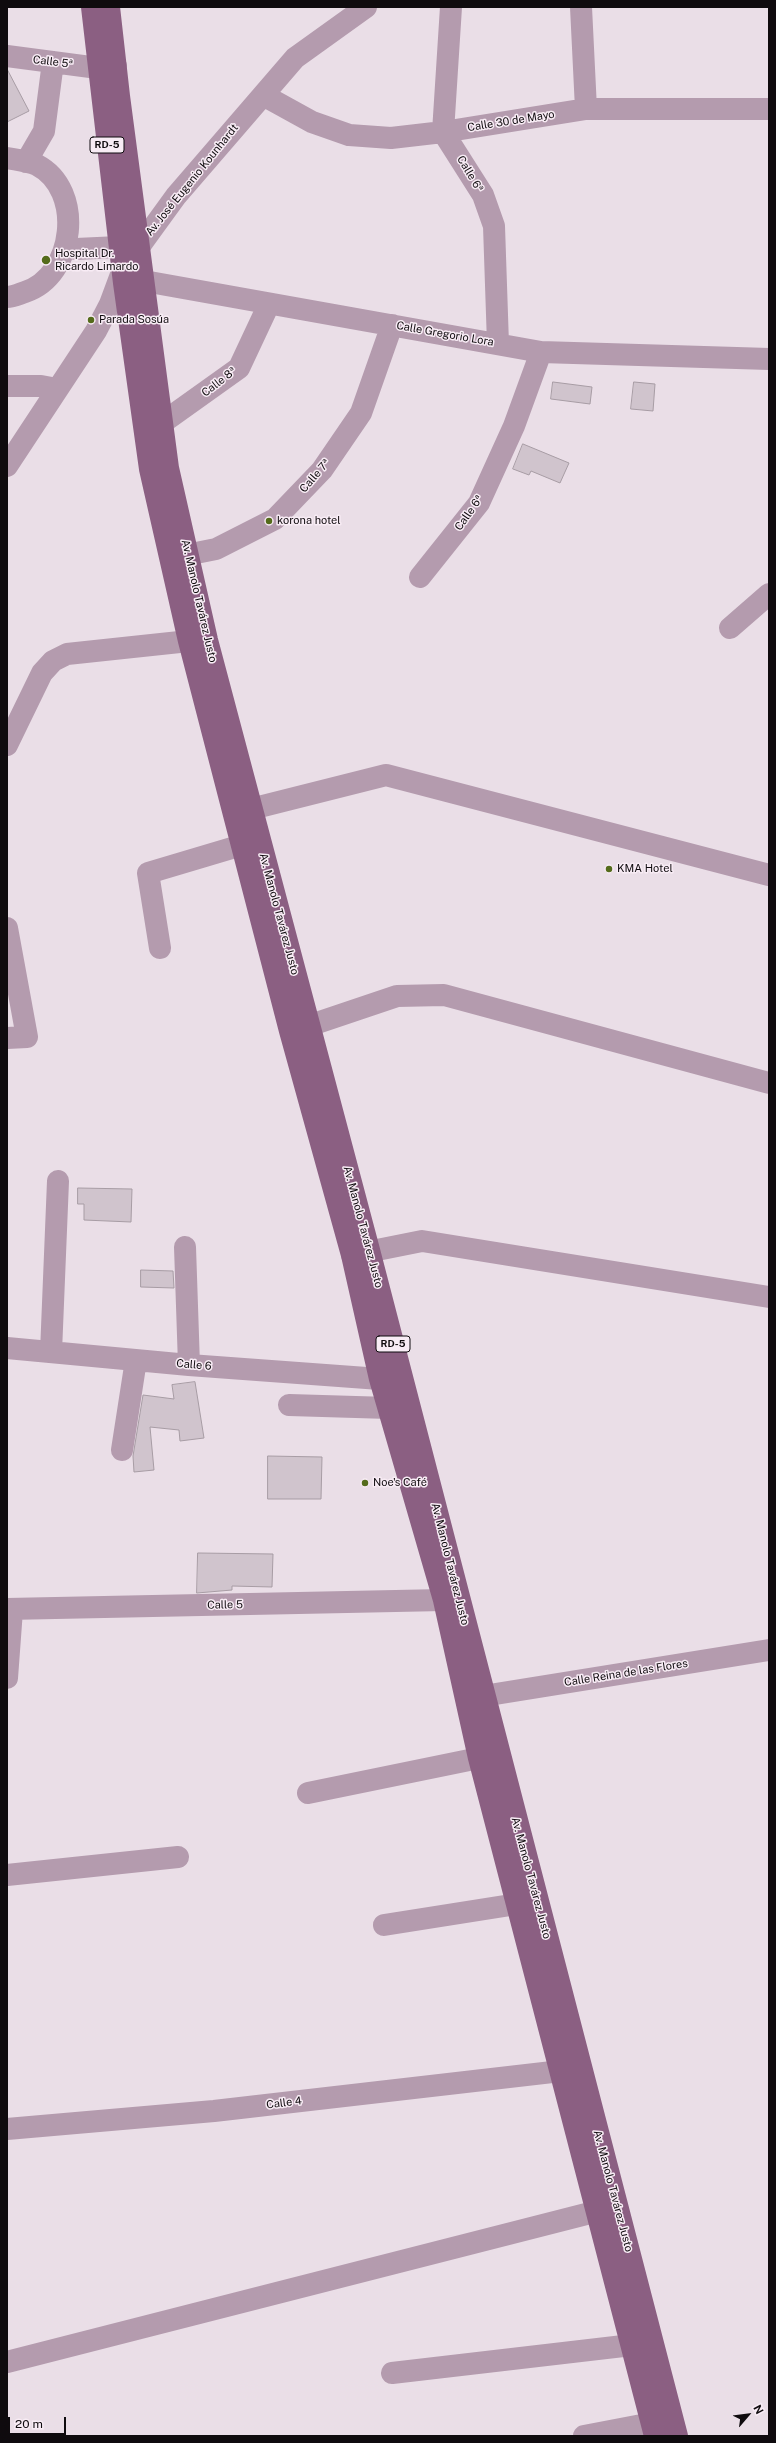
<!DOCTYPE html>
<html>
<head>
<meta charset="utf-8">
<style>
	body { margin:0 }
	#map { position:relative; width:776px; height:2443px; overflow:hidden; background:#eadee7; font-family:"Public Sans",sans-serif }
	canvas { display:block }
	.frame { position:absolute; inset:0; border:8px solid #0f0b0e; pointer-events:none }
	.north { position:absolute; left:728px; top:2395px; width:40px; height:40px; -webkit-text-stroke:3px #f8ecf5; paint-order:stroke; rotate:62deg; font-size:11px; font-weight:700; line-height:16px; text-align:center; color:#0f0b0e }
	.north::after { content:''; display:block; margin:auto; width:14px; height:18px; background:#0f0b0e; clip-path:polygon(50% 0,100% 100%,50% 72%,0 100%) }
	.scale { position:absolute; left:8px; top:2417px; width:58px; height:18px; box-sizing:border-box; border:2px solid #0f0b0e; border-top:0; padding-left:5px; font-size:12px; line-height:14px; white-space:nowrap; color:#0f0b0e; -webkit-text-stroke:3px #f8ecf5; paint-order:stroke }
</style>
</head>
<body>
<div id="map">
<canvas width="776" height="2443"></canvas>
<div class="frame"></div>
<div class="north">N</div>
<div class="scale">20 m</div>
</div>
<script>
const c = document.querySelector('canvas').getContext('2d');
c.lineJoin = 'round';
function fill(path, color) { c.fillStyle = color; c.fill(path, 'evenodd'); }
function stroke(path, color, width, dash) { c.strokeStyle = color; c.lineWidth = width; c.lineCap = dash ? 'butt' : 'round'; c.setLineDash(dash || []); c.stroke(path); }
function label(font, color, halo, rows, align = 'center') {
  c.font = font + ' "Public Sans",sans-serif'; c.lineWidth = 3; c.setLineDash([]); c.textBaseline = 'middle'; c.strokeStyle = halo; c.fillStyle = color; for (const [text, x, y, turn = 0] of rows) {
    c.save(); c.translate(x, y); c.rotate((+turn || 0) * Math.PI / 180); c.textAlign = isNaN(turn) ? turn : align; if (halo) c.strokeText(text, 0, 0); c.fillText(text, 0, 0); c.restore();
  }
}
const building = new Path2D(`
	M7,69L29,111L7,122Z
	M553,382L592,387L590,404L551,399Z
	M634,382L655,384L653,411L631,409Z
	M523,444L569,463L560,483L531,471L529,475L513,469Z
	M78,1188L132,1189L131,1222L84,1220V1204H78Z
	M141,1270L173,1271L174,1288L141,1287Z
	M195,1382L204,1438L180,1441L179,1430L150,1427L154,1470L134,1472L133,1456L143,1395L174,1399L172,1385Z
	M268,1456L322,1457L321,1499H268Z
	M198,1553L273,1554L272,1587L232,1586V1590L197,1593Z`);
const minor = new Path2D(`
	M451,7L443,132L483,195L494,226L498,344
	M581,7L586,109
	M7,56L98,68L116,66
	M263,95L312,122L349,135L391,138L443,132L586,109H769
	M7,158C17,160 28,161 37,165C85,190 75,276 25,292C19,294 13,297 7,297
	M26,162L44,131L53,62
	M65,247L76,249L119,247
	M125,283L144,281L541,352L769,359
	M7,386H41L57,389
	M162,423L239,368L269,304
	M7,466L96,331L110,304L123,269L176,196L295,58L366,7
	M171,558L216,549L275,519L322,470L361,413L392,325
	M420,577L479,503L514,426L541,352
	M730,628L769,594
	M7,745L42,673L53,661L67,654L189,641
	M251,809L386,775L769,875
	M7,928L27,1037L7,1038
	M160,948L148,873L242,845
	M308,1026L397,996L444,995L769,1083
	M185,1247L189,1365
	M352,1255L422,1241L769,1297
	M7,1348L189,1365L380,1379
	M51,1352L58,1181
	M289,1405L389,1408
	M122,1450L136,1360
	M7,1609L444,1600
	M7,1678L12,1610
	M483,1696L769,1650
	M308,1793L479,1758
	M7,1875L178,1857
	M384,1925L517,1904
	M7,2129L214,2111L561,2071
	M7,2362L598,2211
	M392,2373L632,2345
	M584,2436L652,2423`);
const major = new Path2D(`
	M92,7L124,283L150,469L189,641L290,1031L352,1255L380,1379L444,1600L479,1758L655,2436
	M109,7L119,96L168,468L207,640L369,1250L677,2436`);
const markers = [
	[46,260,5,"#546b1b"],
	[91,320,4,"#546b1b"],
	[269,521,4,"#546b1b"],
	[609,869,4,"#546b1b"],
	[365,1483,4,"#546b1b"]
];
const shields = [
	[107,145,34],
	[393,1344,34]
];
const shieldNames = [
	["RD-5",107,145],
	["RD-5",393,1344]
];
const streetNames = [
	["Calle 5ª",53,62,7],
	["Calle 30 de Mayo",511,121,-9],
	["Calle 6ª",470,174,59],
	["Av. José Eugenio Kounhardt",192,180,-51],
	["Calle Gregorio Lora",445,334,10],
	["Calle 8ª",219,382,-38],
	["Calle 7ª",315,476,-49],
	["Calle 6ª",469,513,-55],
	["Av. Manolo Tavárez Justo",199,601,77],
	["Av. Manolo Tavárez Justo",279,914,75],
	["Av. Manolo Tavárez Justo",363,1227,75],
	["Calle 6",194,1365,5],
	["Av. Manolo Tavárez Justo",450,1564,76],
	["Calle 5",225,1605,-1],
	["Calle Reina de las Flores",626,1673,-9],
	["Av. Manolo Tavárez Justo",531,1878,75],
	["Calle 4",284,2103,-7],
	["Av. Manolo Tavárez Justo",613,2191,75]
];
const poiNames = [
	["Hospital Dr.",55,254],
	["Ricardo Limardo",55,267],
	["Parada Sosúa",99,320],
	["korona hotel",277,521],
	["KMA Hotel",617,869],
	["Noe's Café",373,1483]
];
fill(building, '#d0c4cd');
stroke(building, '#a79ca4', 1);
stroke(minor, '#b49bae', 22);
stroke(major, '#8b5f82', 22);
for (const [x, y, r, color] of markers) { const dot = new Path2D(); dot.arc(x, y, r, 0, 2 * Math.PI); c.fillStyle = color; c.fill(dot); stroke(dot, '#f8ecf5', 1.5); }
for (const [x, y, w] of shields) { const box = new Path2D(); box.roundRect(x - w / 2, y - 8, w, 16, 3); c.fillStyle = '#f8ecf5'; c.fill(box); stroke(box, '#0f0b0e', 1); }
label('bold 10px', '#0f0b0e', null, shieldNames);
label('11px', '#0f0b0e', '#f8ecf5', streetNames);
label('11px', '#0f0b0e', '#f8ecf5', poiNames, 'left');
</script>
</body>
</html>
